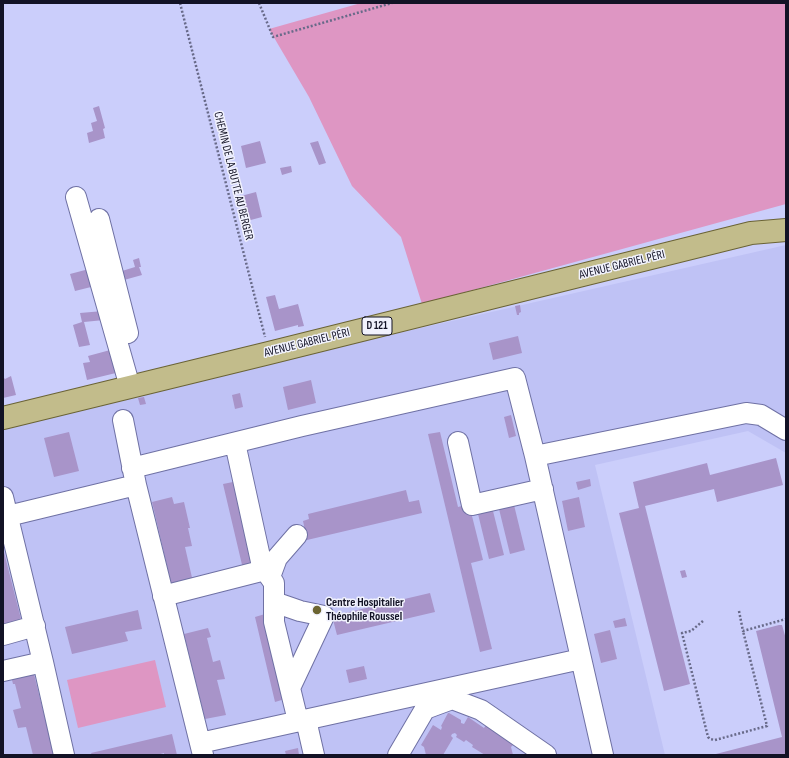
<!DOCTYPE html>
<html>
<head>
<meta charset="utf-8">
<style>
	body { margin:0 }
	#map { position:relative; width:789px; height:758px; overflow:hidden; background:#cbcefb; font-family:"Sofia Sans Condensed",sans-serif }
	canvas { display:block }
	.frame { position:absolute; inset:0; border:4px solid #121225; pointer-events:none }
</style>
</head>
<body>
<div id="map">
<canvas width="789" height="758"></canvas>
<div class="frame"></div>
</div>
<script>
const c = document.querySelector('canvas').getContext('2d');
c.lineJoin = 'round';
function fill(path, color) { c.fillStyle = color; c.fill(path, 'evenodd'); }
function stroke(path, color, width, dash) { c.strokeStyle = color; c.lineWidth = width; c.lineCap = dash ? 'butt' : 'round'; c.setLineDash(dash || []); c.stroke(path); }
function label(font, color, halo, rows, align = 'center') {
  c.font = font + ' "Sofia Sans Condensed",sans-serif'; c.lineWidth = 3; c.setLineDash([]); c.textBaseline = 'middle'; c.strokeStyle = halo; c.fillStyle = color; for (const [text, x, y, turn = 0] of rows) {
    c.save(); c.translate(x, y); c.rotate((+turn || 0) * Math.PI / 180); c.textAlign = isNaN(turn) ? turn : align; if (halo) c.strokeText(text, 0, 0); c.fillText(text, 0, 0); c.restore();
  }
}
const built = new Path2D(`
	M786,245V453L748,431L595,465L665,755H3V423Z`);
const green = new Path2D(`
	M361,3H786V204L422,304L401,237L352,186L309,97L269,29Z
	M155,660L166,707L78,728L67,680Z`);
const building = new Path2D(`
	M99,106L105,128L103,129L105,138L89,143L87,133L93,131L91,123L97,121L93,108Z
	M260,141L266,163L246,168L241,146Z
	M318,141L326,163L319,165L310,143Z
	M291,166L292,172L282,175L280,168Z
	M256,192L262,217L247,221L241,196Z
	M139,258L141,267H139L142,275L124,280L122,271L135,267L133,260Z
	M89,269L95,286L75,291L70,274Z
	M275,295L279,309L298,304L304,326L298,327V325L275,331L266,297Z
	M520,305L521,312L519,313V315H517L515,306Z
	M103,311L104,320L84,322L90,345L79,347L73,325L82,322L80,313Z
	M518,336L522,353L493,360L489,343Z
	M114,349L120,372L87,380L83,363L90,362L88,356Z
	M11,376L16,395L3,398V377L5,379Z
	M311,380L316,403L288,410L283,387Z
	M240,393L243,407L235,409L232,395Z
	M144,397L146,404L140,405L138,398Z
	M511,415L516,436L509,438L504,417Z
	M69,432L79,471L54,477L44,438Z
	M440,432L458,507L469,504L483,560L471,563L492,649L480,652L428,434Z
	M776,458L783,485L717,502L714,489L645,506L690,684L664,691L619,513L639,508L633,482L707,463L710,475Z
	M590,479L591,486L578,490L576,482Z
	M233,482L254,567L243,569L223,484Z
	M406,490L409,502L419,500L422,513L307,540L303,521L309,519L308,514Z
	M172,497L174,504L184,502L190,528H188L192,546L185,547L193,582L172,587L152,502Z
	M579,497L585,527L568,531L562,501Z
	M514,505L525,550L510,554L499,509Z
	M493,511L504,555L489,559L478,514Z
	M3,548L22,623L3,628Z
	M685,570L687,577L682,578L680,571Z
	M430,593L435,612L337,635L332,616Z
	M138,610L142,629L125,632L128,641L72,654L65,627Z
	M265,614L285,699L275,702L255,617Z
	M625,618L627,626L615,628L613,621Z
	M779,625H782L786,639V755H712L782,737L756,631Z
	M208,628L211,637L207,638L213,662L220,660L225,679L217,680L226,715L205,719L184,634Z
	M610,630L617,659L601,663L594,634Z
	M364,666L367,679L349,683L346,670Z
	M33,670L54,755H33L26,727L18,728L13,710L21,708L15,684H13L11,676Z
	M448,713H449L461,720V723L464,724L468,717L484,728L486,725L512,741L511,743L513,745L511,747L513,755H485L472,747L473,745L466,740L464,742L456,737L457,735L455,733L452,734L451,736L453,738L443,755H438L436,754L426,755L424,747L421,745L433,725L441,730L442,727L441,726Z
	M172,734L177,755H164V753L157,755H92L91,753Z
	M298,748L299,755H286L285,751Z`);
const path = new Path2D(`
	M180,3L265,337
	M259,3L273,37L392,3
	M739,611L743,631L786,619
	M703,621L691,631L682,633L708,737L710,739L715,740L767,726L743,631`);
const minor = new Path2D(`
	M76,197L130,387
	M99,219L128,333
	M123,420L136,485L203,755
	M458,442L472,505L543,489
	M235,443L262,566L274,583V622L298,721
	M535,456L746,413L761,415L786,430
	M132,468L302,426L515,378L535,456L603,755
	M3,497L43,662L64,755
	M8,516L136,485
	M270,577L277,558L297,535
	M163,596L265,570
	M274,602L300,611L324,616L290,688
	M3,635L35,626
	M3,671L43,662
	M306,720L314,755
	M200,743L581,659
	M398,755L425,709L452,699L481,710L546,755`);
const major = new Path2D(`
	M3,418L269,353L751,233L786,230`);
const markers = [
	[317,610,5,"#6c6532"]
];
const shields = [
	[377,326,30]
];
const shieldNames = [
	["D 121",377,326]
];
const streetNames = [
	["CHEMIN DE LA BUTTE AU BERGER",233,176,76],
	["AVENUE GABRIEL PÉRI",622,265,-14],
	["AVENUE GABRIEL PÉRI",307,343,-14]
];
const poiNames = [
	["Centre Hospitalier",326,603],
	["Théophile Roussel",326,617]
];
fill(built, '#bfc2f5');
fill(green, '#de96c3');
fill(building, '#a894c9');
stroke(minor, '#6f71a4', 22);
stroke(major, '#6a6335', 24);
stroke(path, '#686a89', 2.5, [2, 2]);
stroke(minor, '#fff', 20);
stroke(major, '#c2bc8b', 22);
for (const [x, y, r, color] of markers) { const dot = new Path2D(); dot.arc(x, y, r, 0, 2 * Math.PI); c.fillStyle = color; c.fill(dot); stroke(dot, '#f1f2fd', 1.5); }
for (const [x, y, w] of shields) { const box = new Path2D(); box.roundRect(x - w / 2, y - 9, w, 18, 3); c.fillStyle = '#f1f2fd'; c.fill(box); stroke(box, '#121225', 1); }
label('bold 11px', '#121225', null, shieldNames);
label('12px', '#121225', '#f1f2fd', streetNames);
label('bold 12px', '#121225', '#f1f2fd', poiNames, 'left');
</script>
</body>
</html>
